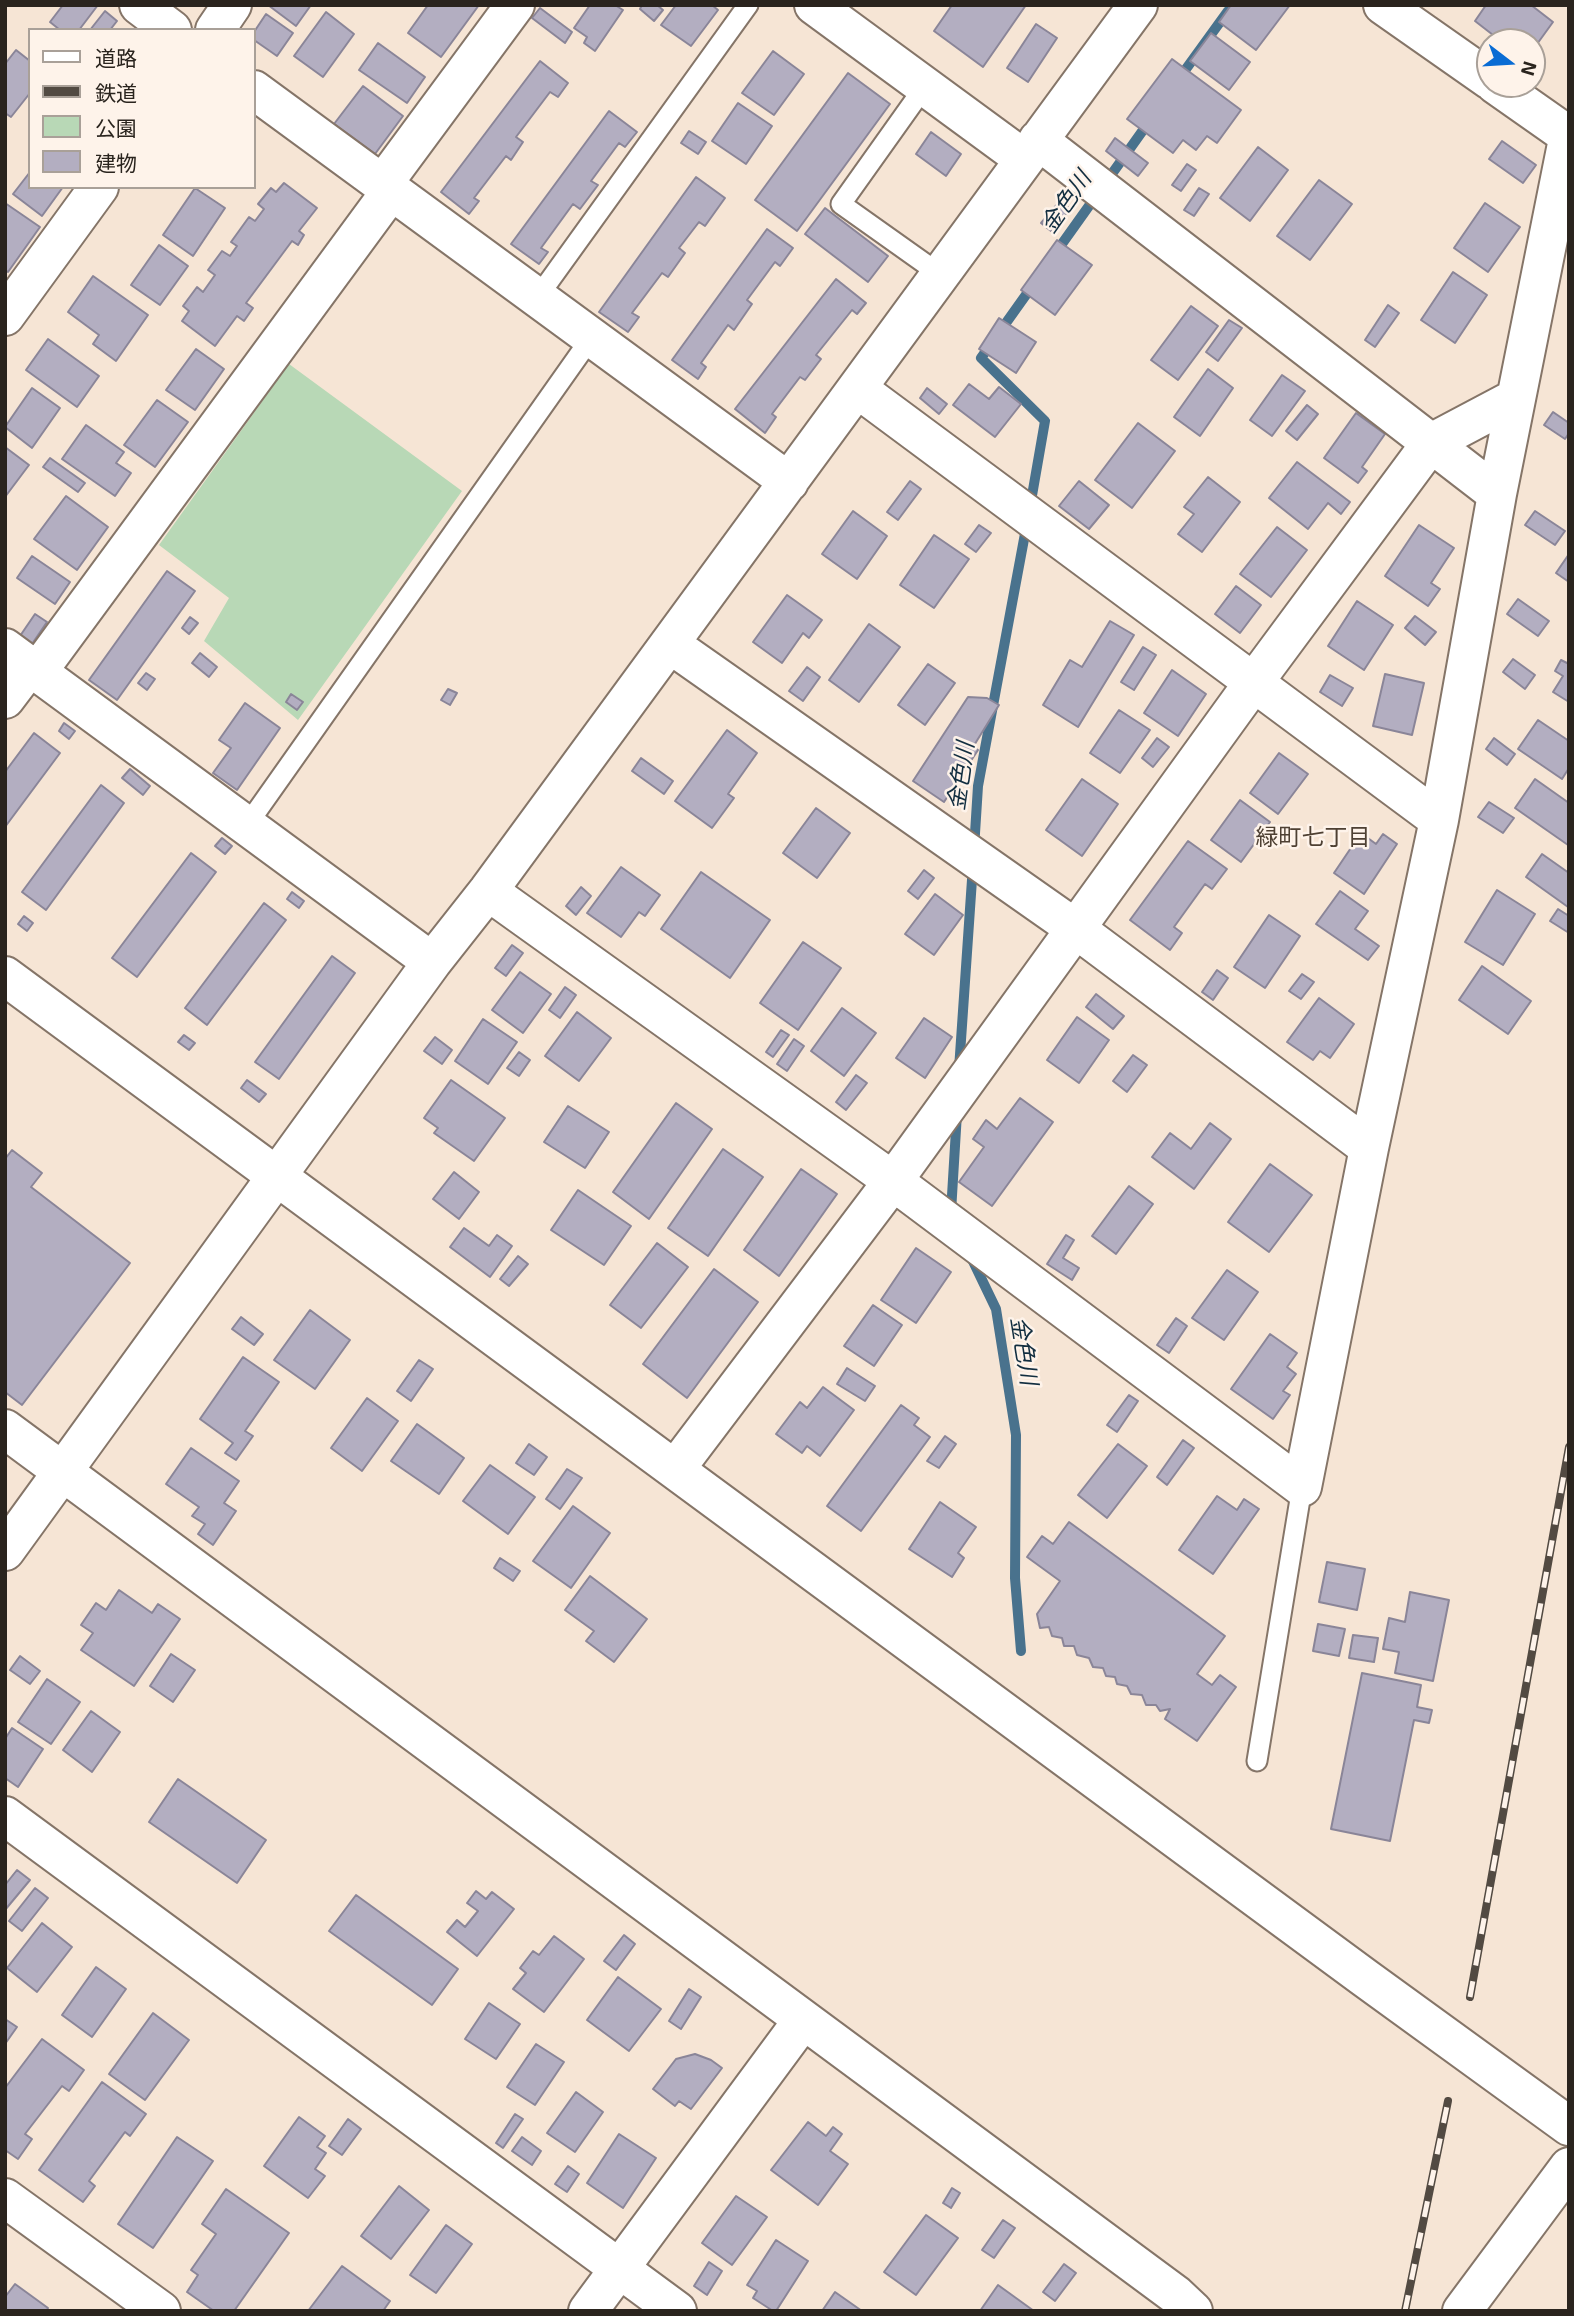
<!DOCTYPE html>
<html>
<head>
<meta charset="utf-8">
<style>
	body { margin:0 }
	#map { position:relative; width:1574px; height:2316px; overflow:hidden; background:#f6e5d5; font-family:"Exo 2","Noto Sans JP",sans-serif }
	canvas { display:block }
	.frame { position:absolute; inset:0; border:7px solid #2a241e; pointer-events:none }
	.legend { position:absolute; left:28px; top:28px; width:228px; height:161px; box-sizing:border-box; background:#fef3ea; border:2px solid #a9a098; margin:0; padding:9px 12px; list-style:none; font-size:21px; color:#2a241e }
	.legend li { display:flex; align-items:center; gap:14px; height:35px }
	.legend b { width:35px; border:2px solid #a9a098 }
	.north { position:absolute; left:1476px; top:28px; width:70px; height:70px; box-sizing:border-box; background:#fef3ea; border:2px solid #a9a098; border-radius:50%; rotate:107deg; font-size:19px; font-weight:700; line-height:28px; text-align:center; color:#2a241e }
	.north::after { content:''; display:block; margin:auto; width:24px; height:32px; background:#0a6cd4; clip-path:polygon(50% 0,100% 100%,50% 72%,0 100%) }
</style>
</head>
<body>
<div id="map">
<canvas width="1574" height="2316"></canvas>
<div class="frame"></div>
<ul class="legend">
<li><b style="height:9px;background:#fff"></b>道路</li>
<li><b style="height:9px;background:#524a42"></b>鉄道</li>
<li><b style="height:19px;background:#b8d8b6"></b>公園</li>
<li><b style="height:19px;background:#b3aec1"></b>建物</li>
</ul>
<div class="north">N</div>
</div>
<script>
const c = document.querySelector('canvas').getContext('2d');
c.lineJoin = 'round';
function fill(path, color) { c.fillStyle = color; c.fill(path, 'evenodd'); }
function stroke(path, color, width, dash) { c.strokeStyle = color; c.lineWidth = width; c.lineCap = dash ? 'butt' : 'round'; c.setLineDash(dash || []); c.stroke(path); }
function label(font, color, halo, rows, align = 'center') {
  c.font = font + ' "Exo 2","Noto Sans JP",sans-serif'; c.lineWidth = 5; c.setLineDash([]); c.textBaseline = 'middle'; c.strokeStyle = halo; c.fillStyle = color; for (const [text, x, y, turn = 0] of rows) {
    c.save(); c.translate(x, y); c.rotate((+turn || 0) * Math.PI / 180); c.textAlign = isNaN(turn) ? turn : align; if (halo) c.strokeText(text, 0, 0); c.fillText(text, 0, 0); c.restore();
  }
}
const green = new Path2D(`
	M289,364L462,491L298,720L204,641L229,598L159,545Z`);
const stream = new Path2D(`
	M1178,80L1228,11
	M1054,255L1151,119
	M1030,507L1045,421L981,358L1033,285
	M974,849L978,786L1027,523
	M959,1069L973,865
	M951,1212L957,1113
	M970,1255L996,1309L1016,1435L1015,1578L1021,1651`);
const building = new Path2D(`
	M63,5H98L79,30H60L50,22Z
	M268,5H311L296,26Z
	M428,5H479L441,57L408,33Z
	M590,5H615L623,10L595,51L584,43L587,37L574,28Z
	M642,5H657L663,10L654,21L640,9Z
	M676,5H712L718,10L691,46L661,25Z
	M952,5H1026L983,67L934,31Z
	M1231,5H1290L1256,50L1219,22Z
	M1486,5H1531L1553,22L1532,51V42H1502L1475,21Z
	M540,8L572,32L565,43L532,18Z
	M105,11L117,21L110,30H90Z
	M326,12L354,34L323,77L294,56Z
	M266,14L293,33L277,56L254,40V32Z
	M1036,24L1057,38L1028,82L1007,68Z
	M1211,33L1250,62L1229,90L1190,61Z
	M378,43L425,77L407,103L359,70Z
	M16,50L30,61V93L11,117L5,113V64Z
	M773,51L804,74L774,115L742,93Z
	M1172,59L1241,110L1217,143L1207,136L1196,150L1183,140L1173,153L1127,119Z
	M540,61L568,83L558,97L550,92L516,137L523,142L511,160L506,156L474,198L479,201L469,214L441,192Z
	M848,73L890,104L797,231L755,200Z
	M363,86L403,116L375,154L334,124Z
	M738,103L772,126L746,164L712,141Z
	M609,111L637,132L625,147L619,143L591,181L598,185L580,209L573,204L541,248L548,252L539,264L511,244Z
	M689,131L706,142L698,154L681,143Z
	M931,132L961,154L946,176L916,154Z
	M1115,138L1148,163L1138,176L1106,151Z
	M1502,141L1536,165L1523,183L1489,159Z
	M1258,147L1288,170L1250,221L1220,198Z
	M1187,164L1196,170L1181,191L1172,185Z
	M30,172V187H63L42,216L13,194Z
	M696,177L725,198L705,226L699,222L679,248L685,253L668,277L662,273L632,313L639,317L628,332L599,312Z
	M1319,180L1352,204L1310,260L1277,236Z
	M284,183L317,208L299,231L304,235L298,245L292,241L246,303L253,308L244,321L237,316L215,346L182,321L189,311L183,306L197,287L203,292L215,275L208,270L222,251L230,256L237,246L231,242L249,217L255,221L264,209L258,204L271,188L276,192Z
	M195,188L225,208L193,256L163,235Z
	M1199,188L1209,194L1194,216L1184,210Z
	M1060,201L1070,209L1051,231L1041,223Z
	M5,203L40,227L8,272L5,270Z
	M1485,203L1520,227L1488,272L1454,248Z
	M825,208L888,256L868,282L805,234Z
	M767,229L793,248L780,266L775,262L747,300L752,304L734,330L728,325L701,363L706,367L698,379L672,360Z
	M1057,240L1092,265L1055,315L1021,290Z
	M159,245L188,266L160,305L131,285Z
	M1453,272L1487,295L1455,343L1421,320Z
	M93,276L148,315L116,361L93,344L99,335L68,312Z
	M836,279L866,303L857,314L852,310L816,355L821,359L805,380L800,377L772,414L776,417L765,433L735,409Z
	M1388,305L1399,313L1375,347L1365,340Z
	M1191,306L1218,326L1178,380L1151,360Z
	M999,318L1036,342L1016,373L979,349Z
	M1229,320L1242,328L1218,361L1206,352Z
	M48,339L99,376L77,407L26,370Z
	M196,349L224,369L195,410L166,390Z
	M1208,369L1233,388L1200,436L1174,417Z
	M1282,375L1305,391L1272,436L1250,420Z
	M969,384L989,399L999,387L1021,404L995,437L953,405Z
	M32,388L60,408L32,448L5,427Z
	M927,388L947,404L939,414L920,398Z
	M157,400L188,422L155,467L124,445Z
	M1307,405L1318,414L1297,440L1286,431Z
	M1553,412L1569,423V433L1565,439L1544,425Z
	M1356,413L1385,434L1362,467L1367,471L1358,483L1324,458Z
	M1138,423L1175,451L1132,508L1095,480Z
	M86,425L124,452L116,463L131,473L115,496L62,459Z
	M5,447L29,465L5,497Z
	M50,458L85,483L78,492L43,467Z
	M1297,462L1350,502L1341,514L1328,503L1308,529L1269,498Z
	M1208,477L1240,502L1202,552L1178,534L1194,514L1184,507Z
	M910,481L921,489L898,520L887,512Z
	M1079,481L1109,505L1089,529L1059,506Z
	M66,496L108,527L77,570L34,539Z
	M853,511L887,536L857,579L822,554Z
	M1535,511L1565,531L1555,545L1525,525Z
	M979,525L991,533L976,552L965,544Z
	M1419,525L1454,548L1431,583L1440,589L1428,606L1385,576Z
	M1277,527L1307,550L1271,597L1240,574Z
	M934,535L969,559L934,608L900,585Z
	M1569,554V582L1556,573Z
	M32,556L70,582L55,604L17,578Z
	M167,571L195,591L117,700L89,680Z
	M1236,586L1261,605L1240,633L1215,614Z
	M787,595L822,620L809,638L803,633L782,663L753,642Z
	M1518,599L1549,621L1538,636L1507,614Z
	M1357,601L1393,625L1364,670L1328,646Z
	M35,614L47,622L32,644L20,636Z
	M1415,616L1436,632L1425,645L1405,628Z
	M190,617L198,623L189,634L182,628Z
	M1110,621L1134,635L1078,727L1043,705L1070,660L1082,667Z
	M869,624L900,647L859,702L829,680Z
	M1143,647L1156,655L1134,690L1121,682Z
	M200,653L217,667L209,677L192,663Z
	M1513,659L1535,675L1525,689L1503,672Z
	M1561,660L1569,664V702L1553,692L1563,676L1555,671Z
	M928,664L955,683L925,725L898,705Z
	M807,667L820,677L803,701L789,691Z
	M1172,670L1206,694L1178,736L1144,713Z
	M146,673L155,679L147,690L138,683Z
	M1385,674L1424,683L1412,735L1373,726Z
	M1330,675L1353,688L1342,706L1320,692Z
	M448,689L457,693L450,705L441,700Z
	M291,694L303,702L297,710L286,702Z
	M968,697L987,698L999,705L973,747L978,750L944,802L913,781Z
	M245,703L280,728L237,790L213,773L231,748L219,740Z
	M1119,710L1150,730L1120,773L1090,753Z
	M1538,720L1569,741V768L1562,779L1518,749Z
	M64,723L75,731L69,739L59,731Z
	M727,730L757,753L728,794L734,798L712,828L675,801Z
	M34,733L60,753L5,827V772Z
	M1157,738L1169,747L1153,767L1142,758Z
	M1494,738L1515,754L1507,765L1486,749Z
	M1279,753L1308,774L1278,814L1250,793Z
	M641,758L673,781L664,794L632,771Z
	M130,769L150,786L143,795L122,778Z
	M1082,779L1118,804L1082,856L1046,830Z
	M1535,779L1569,803L1568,845L1515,808Z
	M101,785L124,803L46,910L22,892Z
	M1240,800L1270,822L1241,862L1211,840Z
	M1489,802L1514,818L1503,833L1478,817Z
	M816,808L850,833L817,878L783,853Z
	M1361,833L1376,844L1383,834L1397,844L1364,894L1334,873Z
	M222,838L232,846L225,854L215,846Z
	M1188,841L1227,869L1212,889L1205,884L1174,927L1182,933L1170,950L1130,920Z
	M191,853L216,872L137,977L112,958Z
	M1542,854L1569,873L1568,907L1526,877Z
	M621,867L660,895L645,916L639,912L621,937L587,913Z
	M924,870L934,878L918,899L908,891Z
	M701,872L770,920L730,978L661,929Z
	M581,887L591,896L576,915L566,906Z
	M1497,890L1535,914L1503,965L1465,942Z
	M1340,891L1368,911L1355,929L1379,946L1368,960L1316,924Z
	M292,892L304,901L299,908L287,899Z
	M935,894L963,915L934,955L905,934Z
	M264,903L286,920L207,1025L185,1008Z
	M1558,909L1569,916V933L1550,921Z
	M1269,915L1300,936L1265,988L1234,967Z
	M24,916L33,923L27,931L18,924Z
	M803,942L841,968L798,1030L760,1003Z
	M512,945L523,953L506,976L495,968Z
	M332,956L355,973L279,1079L255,1062Z
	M1482,966L1531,1001L1508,1034L1459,1000Z
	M1217,970L1228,978L1213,1000L1202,992Z
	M520,972L551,994L523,1033L492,1010Z
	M1302,974L1314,982L1301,999L1289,991Z
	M565,987L576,995L560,1018L549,1010Z
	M1096,994L1124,1016L1113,1029L1086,1007Z
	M1319,998L1354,1024L1330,1058L1320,1051L1313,1060L1287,1042Z
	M842,1008L876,1033L844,1076L811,1051Z
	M577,1012L611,1038L579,1081L545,1056Z
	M1077,1017L1109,1040L1079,1083L1047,1060Z
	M924,1018L952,1037L925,1078L896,1058Z
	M483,1019L517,1042L488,1084L455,1061Z
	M781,1030L789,1035L773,1057L766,1052Z
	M184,1035L195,1043L189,1050L178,1042Z
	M435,1037L452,1050L442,1064L424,1051Z
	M794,1039L804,1046L787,1071L777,1064Z
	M519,1052L530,1060L519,1076L507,1068Z
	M1133,1055L1147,1065L1127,1092L1113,1081Z
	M856,1075L867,1083L846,1110L836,1102Z
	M247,1080L266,1094L259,1102L241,1088Z
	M451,1080L505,1118L474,1161L434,1133L438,1128L424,1118Z
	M1020,1098L1053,1122L992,1206L959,1182L984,1147L973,1139L986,1120L997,1129Z
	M676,1103L712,1129L649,1219L613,1192Z
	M568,1106L609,1132L585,1168L544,1142Z
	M1210,1123L1231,1139L1194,1189L1152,1157L1170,1133L1191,1149Z
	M723,1149L763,1177L708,1256L668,1228Z
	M12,1150L42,1173L31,1187L130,1263L22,1405L5,1392V1159Z
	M1270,1164L1312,1195L1269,1252L1228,1222Z
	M801,1169L837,1194L779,1276L744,1250Z
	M454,1172L479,1192L459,1219L433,1199Z
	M1129,1186L1153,1204L1116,1254L1092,1236Z
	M578,1190L631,1226L604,1265L551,1230Z
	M464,1228L489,1246L497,1235L512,1246L490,1277L450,1247Z
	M1066,1235L1074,1240L1063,1258L1079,1268L1072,1280L1047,1264Z
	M657,1243L688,1267L641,1328L610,1305Z
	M916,1248L951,1272L916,1323L881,1300Z
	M518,1256L528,1264L509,1286L500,1279Z
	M714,1269L758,1302L687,1398L643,1364Z
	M1227,1270L1258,1292L1224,1340L1192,1318Z
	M873,1305L902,1325L874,1366L844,1346Z
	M310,1310L350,1340L315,1389L274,1360Z
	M241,1317L263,1334L254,1345L232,1329Z
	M1176,1318L1187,1326L1169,1353L1157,1345Z
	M1270,1334L1297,1353L1287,1367L1296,1374L1283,1391L1290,1395L1273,1419L1231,1389Z
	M243,1357L279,1382L245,1431L253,1436L236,1460L225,1453L233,1443L200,1419Z
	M419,1360L433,1369L411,1401L397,1391Z
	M847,1368L875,1386L865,1401L837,1384Z
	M823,1387L854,1410L820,1456L807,1446L802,1453L776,1434L800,1402L807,1408Z
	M1129,1395L1138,1401L1117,1432L1107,1425Z
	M367,1398L398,1421L362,1471L331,1448Z
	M901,1405L919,1418L914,1425L930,1437L861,1531L827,1506Z
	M417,1424L464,1458L439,1494L391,1461Z
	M945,1436L956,1444L939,1468L927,1461Z
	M1183,1440L1194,1448L1167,1485L1157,1477Z
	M529,1444L547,1457L534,1475L516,1463Z
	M1118,1444L1147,1466L1107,1518L1078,1495Z
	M191,1448L239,1481L224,1503L236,1511L213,1545L198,1534L205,1524L192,1516L199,1507L166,1484Z
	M490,1465L535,1497L508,1534L463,1501Z
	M567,1469L582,1478L560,1509L546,1499Z
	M1217,1496L1237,1510L1244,1499L1259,1509L1213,1574L1179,1550Z
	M940,1502L976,1527L958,1553L964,1558L952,1577L909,1549Z
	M573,1506L610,1533L571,1588L533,1561Z
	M1069,1522L1225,1636L1197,1674L1212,1685L1220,1675L1236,1687L1197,1741L1165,1719L1170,1709L1160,1711L1156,1705H1146L1142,1695L1131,1694L1127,1686L1117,1684L1115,1677L1106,1676L1103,1668L1093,1667L1089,1658L1077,1655L1074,1646H1064L1062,1638L1052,1636L1049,1627L1040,1628L1037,1614L1060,1581L1027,1557L1042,1536L1053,1544Z
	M500,1558L520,1571L513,1581L494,1568Z
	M1327,1562L1365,1569L1357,1610L1319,1602Z
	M590,1576L647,1619L614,1662L586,1641L594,1631L565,1610Z
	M119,1590L152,1613L158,1604L180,1619L134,1686L81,1650L93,1633L81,1625L96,1603L106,1610Z
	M1410,1592L1449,1600L1433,1681L1395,1673L1399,1652L1383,1649L1389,1618L1405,1622Z
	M1318,1624L1345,1629L1339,1656L1313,1651Z
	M1353,1635L1378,1638L1374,1662L1349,1658Z
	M171,1654L195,1670L173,1702L150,1686Z
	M20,1656L40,1671L30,1684L10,1670Z
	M1362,1673L1421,1685L1417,1707L1432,1710L1429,1723L1414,1720L1390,1841L1331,1829Z
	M47,1679L80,1702L51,1744L18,1722Z
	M91,1711L120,1732L92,1772L63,1750Z
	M12,1728L43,1749L18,1787L5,1778V1739Z
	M178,1779L266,1840L237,1883L149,1822Z
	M17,1870L30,1880L5,1910V1885Z
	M35,1888L48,1898L22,1931L9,1921Z
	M476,1891L486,1899L492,1892L514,1909L477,1956L447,1932L457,1920L465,1927L478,1911L467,1903Z
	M356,1895L458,1969L432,2005L329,1931Z
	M42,1923L72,1947L37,1992L7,1968Z
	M624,1935L635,1944L616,1970L604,1961Z
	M554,1936L584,1959L544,2012L513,1989L526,1973L520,1968L533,1951L539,1955Z
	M96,1967L126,1989L92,2037L62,2015Z
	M618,1977L661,2009L629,2051L587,2020Z
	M689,1989L701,1997L681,2029L669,2021Z
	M489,2003L520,2024L496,2059L465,2039Z
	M153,2013L189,2040L145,2100L109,2074Z
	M5,2019L17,2027L5,2044Z
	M42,2039L84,2070L69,2091L62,2086L25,2134L32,2139L18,2159L5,2150V2088Z
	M536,2044L564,2062L535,2105L507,2087Z
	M695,2054L711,2060L722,2068L691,2109L679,2101L675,2106L653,2089L676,2059Z
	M102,2082L146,2114L130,2136L125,2132L89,2181L95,2186L83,2202L39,2170Z
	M576,2092L603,2112L575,2152L547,2133Z
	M515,2114L523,2119L503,2148L496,2143Z
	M299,2117L325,2136L317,2147L326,2153L315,2169L325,2176L308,2198L264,2166Z
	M348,2119L361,2129L342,2155L329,2146Z
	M808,2122L826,2136L833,2127L842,2134L830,2151L848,2164L818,2205L771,2170Z
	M619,2134L656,2158L623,2208L587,2183Z
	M177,2137L213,2161L153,2248L118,2224Z
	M522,2137L541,2151L532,2165L512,2151Z
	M568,2166L579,2174L567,2192L555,2184Z
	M399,2186L429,2210L391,2259L361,2236Z
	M952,2188L960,2193L951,2208L943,2203Z
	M226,2189L289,2233L234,2311H214L187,2292L198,2275L191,2270L216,2234L202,2224Z
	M736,2196L767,2217L732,2265L702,2243Z
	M926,2215L958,2238L916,2295L884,2272Z
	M1003,2220L1015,2228L994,2258L982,2250Z
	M446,2225L472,2244L436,2293L410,2275Z
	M776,2240L808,2261L776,2311H773L753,2298L757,2291L747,2285Z
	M709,2262L722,2271L707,2295L694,2286Z
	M1064,2264L1076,2273L1055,2301L1043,2292Z
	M342,2266L390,2301L383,2311H308Z
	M15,2284L48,2308L46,2311H5V2297Z
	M998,2285L1034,2311H980Z
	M835,2292L862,2311H822Z`);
const service = new Path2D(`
	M925,86L841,204L941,275
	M537,298L748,5
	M247,825L591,338
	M1257,1761L1302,1487`);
const minor = new Path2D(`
	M139,5L172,30
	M814,5L1024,159
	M1383,5L1490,80
	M215,30L232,5
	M1495,84L1569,136
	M254,90L789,482
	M1038,140L1497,494
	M382,185L515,5
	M5,316L99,187
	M858,389L1439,820
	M670,644L1076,929L1369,1148
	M5,648L432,962
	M38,671L391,191
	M5,699L30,666
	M488,891L893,1181L1302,1487L1369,1148L1439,820L1497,494L1569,134
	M5,1429L1176,2295L1193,2311
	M676,1468L893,1181L1254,682L1431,443L1516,398
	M5,1551L432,962L488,891L1138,5
	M5,1816L677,2311
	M5,2198L161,2311
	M588,2311L803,2020`);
const tertiary = new Path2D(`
	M5,976L1365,1978L1569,2126
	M1462,2311L1569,2167`);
const rail = new Path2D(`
	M1470,1997L1569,1447
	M1405,2311L1448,2101`);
const waterNames = [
	["金色川",1066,202,-55],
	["金色川",961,776,-82],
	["金色川",1024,1351,81]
];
const neighbourhoodNames = [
	["緑町七丁目",1313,837]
];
fill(green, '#b8d8b6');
stroke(stream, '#49728d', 10);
fill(building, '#b3aec1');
stroke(building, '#8a8598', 2);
stroke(service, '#857568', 23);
stroke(minor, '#857568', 42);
stroke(tertiary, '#857568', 42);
stroke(service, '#fff', 19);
stroke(minor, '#fff', 38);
stroke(tertiary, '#fff', 38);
stroke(rail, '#524a42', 8);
stroke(rail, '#fef3ea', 5, [16]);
label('italic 23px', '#122e40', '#fef3ea', waterNames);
label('23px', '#4e4033', '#fef3ea', neighbourhoodNames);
</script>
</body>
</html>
